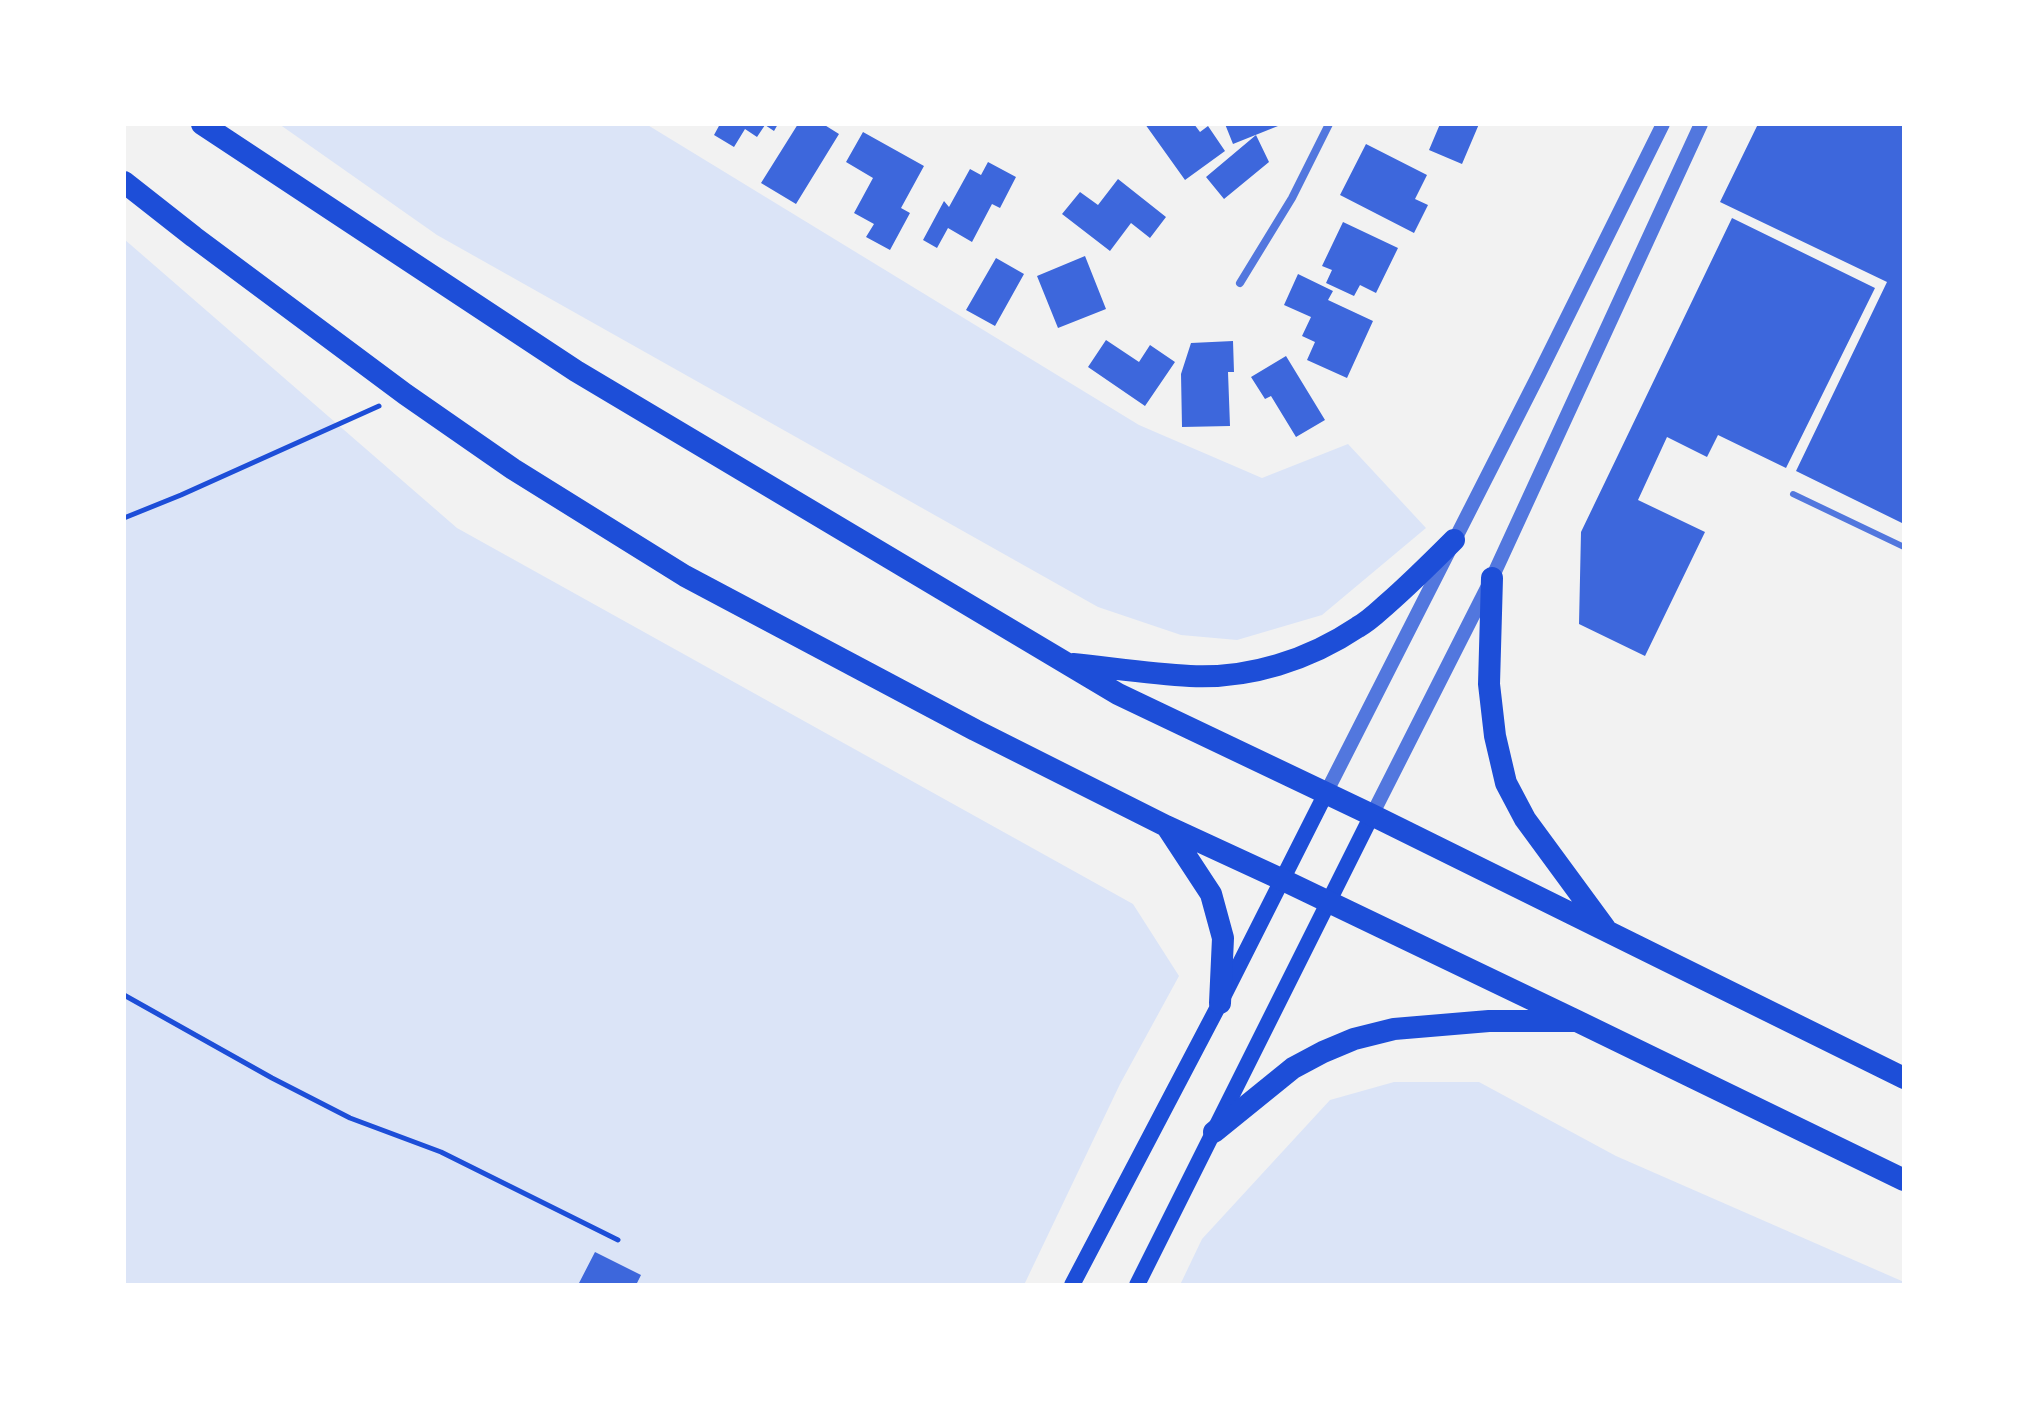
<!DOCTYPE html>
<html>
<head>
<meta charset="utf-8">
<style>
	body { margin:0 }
	#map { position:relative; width:2028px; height:1409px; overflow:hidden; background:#f2f2f2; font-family:"PT Sans Narrow",sans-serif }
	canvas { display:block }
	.frame { position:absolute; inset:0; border:126px solid #fff; pointer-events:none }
</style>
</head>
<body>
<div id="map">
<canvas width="2028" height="1409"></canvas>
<div class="frame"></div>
</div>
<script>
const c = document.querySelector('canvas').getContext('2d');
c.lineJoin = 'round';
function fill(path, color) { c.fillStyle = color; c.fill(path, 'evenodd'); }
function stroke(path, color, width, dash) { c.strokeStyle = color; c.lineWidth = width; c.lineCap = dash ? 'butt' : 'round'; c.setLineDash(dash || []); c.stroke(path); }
const green = new Path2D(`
	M279,124H646L1139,425L1262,478L1348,444L1426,528L1322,615L1237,640L1181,635L1098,607L437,235Z
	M124,239L457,528L1133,904L1179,976L1120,1084L1024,1285H124Z
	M1394,1082H1479L1616,1156L1904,1282V1285H1180L1202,1239L1330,1100Z`);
const building = new Path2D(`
	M720,124H778L774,131L765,125L757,137L745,129L734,147L714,135Z
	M798,124H823L839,134L796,204L761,183Z
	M1145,124H1194L1200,132L1208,126L1225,151L1185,180Z
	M1225,124H1283L1233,144Z
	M1440,124H1479L1462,164L1429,150Z
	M1758,124H1904V524L1796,471L1887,282L1720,202Z
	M863,132L924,166L901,208L910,213L890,250L866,237L874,224L854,213L873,178L846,162Z
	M1256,135L1269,162L1224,199L1206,177Z
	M1366,144L1427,175L1415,199L1428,205L1414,233L1340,195Z
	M988,162L1016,177L1000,208L992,204L972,242L948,228L937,248L923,240L944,201L949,207L970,169L981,175Z
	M1118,179L1166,217L1150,238L1131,223L1110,251L1062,214L1080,192L1098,205Z
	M1732,218L1875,288L1786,468L1718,435L1707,457L1667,437L1638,500L1705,532L1645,656L1579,624L1581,532Z
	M1343,222L1398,248L1376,293L1360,285L1354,296L1326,283L1332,270L1322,266Z
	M1085,256L1106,309L1058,328L1037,276Z
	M996,258L1024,274L995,326L966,310Z
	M1298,274L1333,291L1328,300L1373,321L1347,378L1307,360L1315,342L1302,336L1311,317L1284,305Z
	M1106,340L1139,362L1150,345L1175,362L1145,406L1088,367Z
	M1233,341L1234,372H1228L1230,426L1182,427L1181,374L1191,343Z
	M1286,356L1325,420L1296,437L1271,396L1265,399L1251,377Z
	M595,1252L641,1275L636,1285H578Z`);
const path = new Path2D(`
	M124,518L181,495L379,406
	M124,995L272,1078L350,1118L441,1152L618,1240`);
const service = new Path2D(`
	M1793,494L1904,547`);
const minor = new Path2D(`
	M1240,283L1292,198L1329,124`);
const tertiary = new Path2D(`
	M1326,793L1539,374L1663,124
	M1372,815L1492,578L1701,124`);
const secondary = new Path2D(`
	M1072,1285L1220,1003L1326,793
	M1137,1285L1372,815`);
const trunk = new Path2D(`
	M202,124L576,371L1118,694L1372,815L1904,1078
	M124,182L194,237L405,394L513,469L685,576L975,730L1166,826L1283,880L1577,1021L1904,1180
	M1492,578L1489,684L1495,736L1506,783L1525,819L1605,928
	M1073,664C1112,668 1151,674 1190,676C1249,679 1309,660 1358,627C1369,621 1378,612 1387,604C1410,584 1432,562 1454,540
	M1167,827L1211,894L1223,938L1220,1003
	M1214,1132L1293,1068L1323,1052L1354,1039L1394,1029L1489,1021H1572`);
fill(green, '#dbe4f7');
fill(building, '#3d67dc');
stroke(path, '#1d4ed8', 5);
stroke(service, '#5277de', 6);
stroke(minor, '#5277de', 8);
stroke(tertiary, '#5277de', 14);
stroke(secondary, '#1d4ed8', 16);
stroke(trunk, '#1d4ed8', 22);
</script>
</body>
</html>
